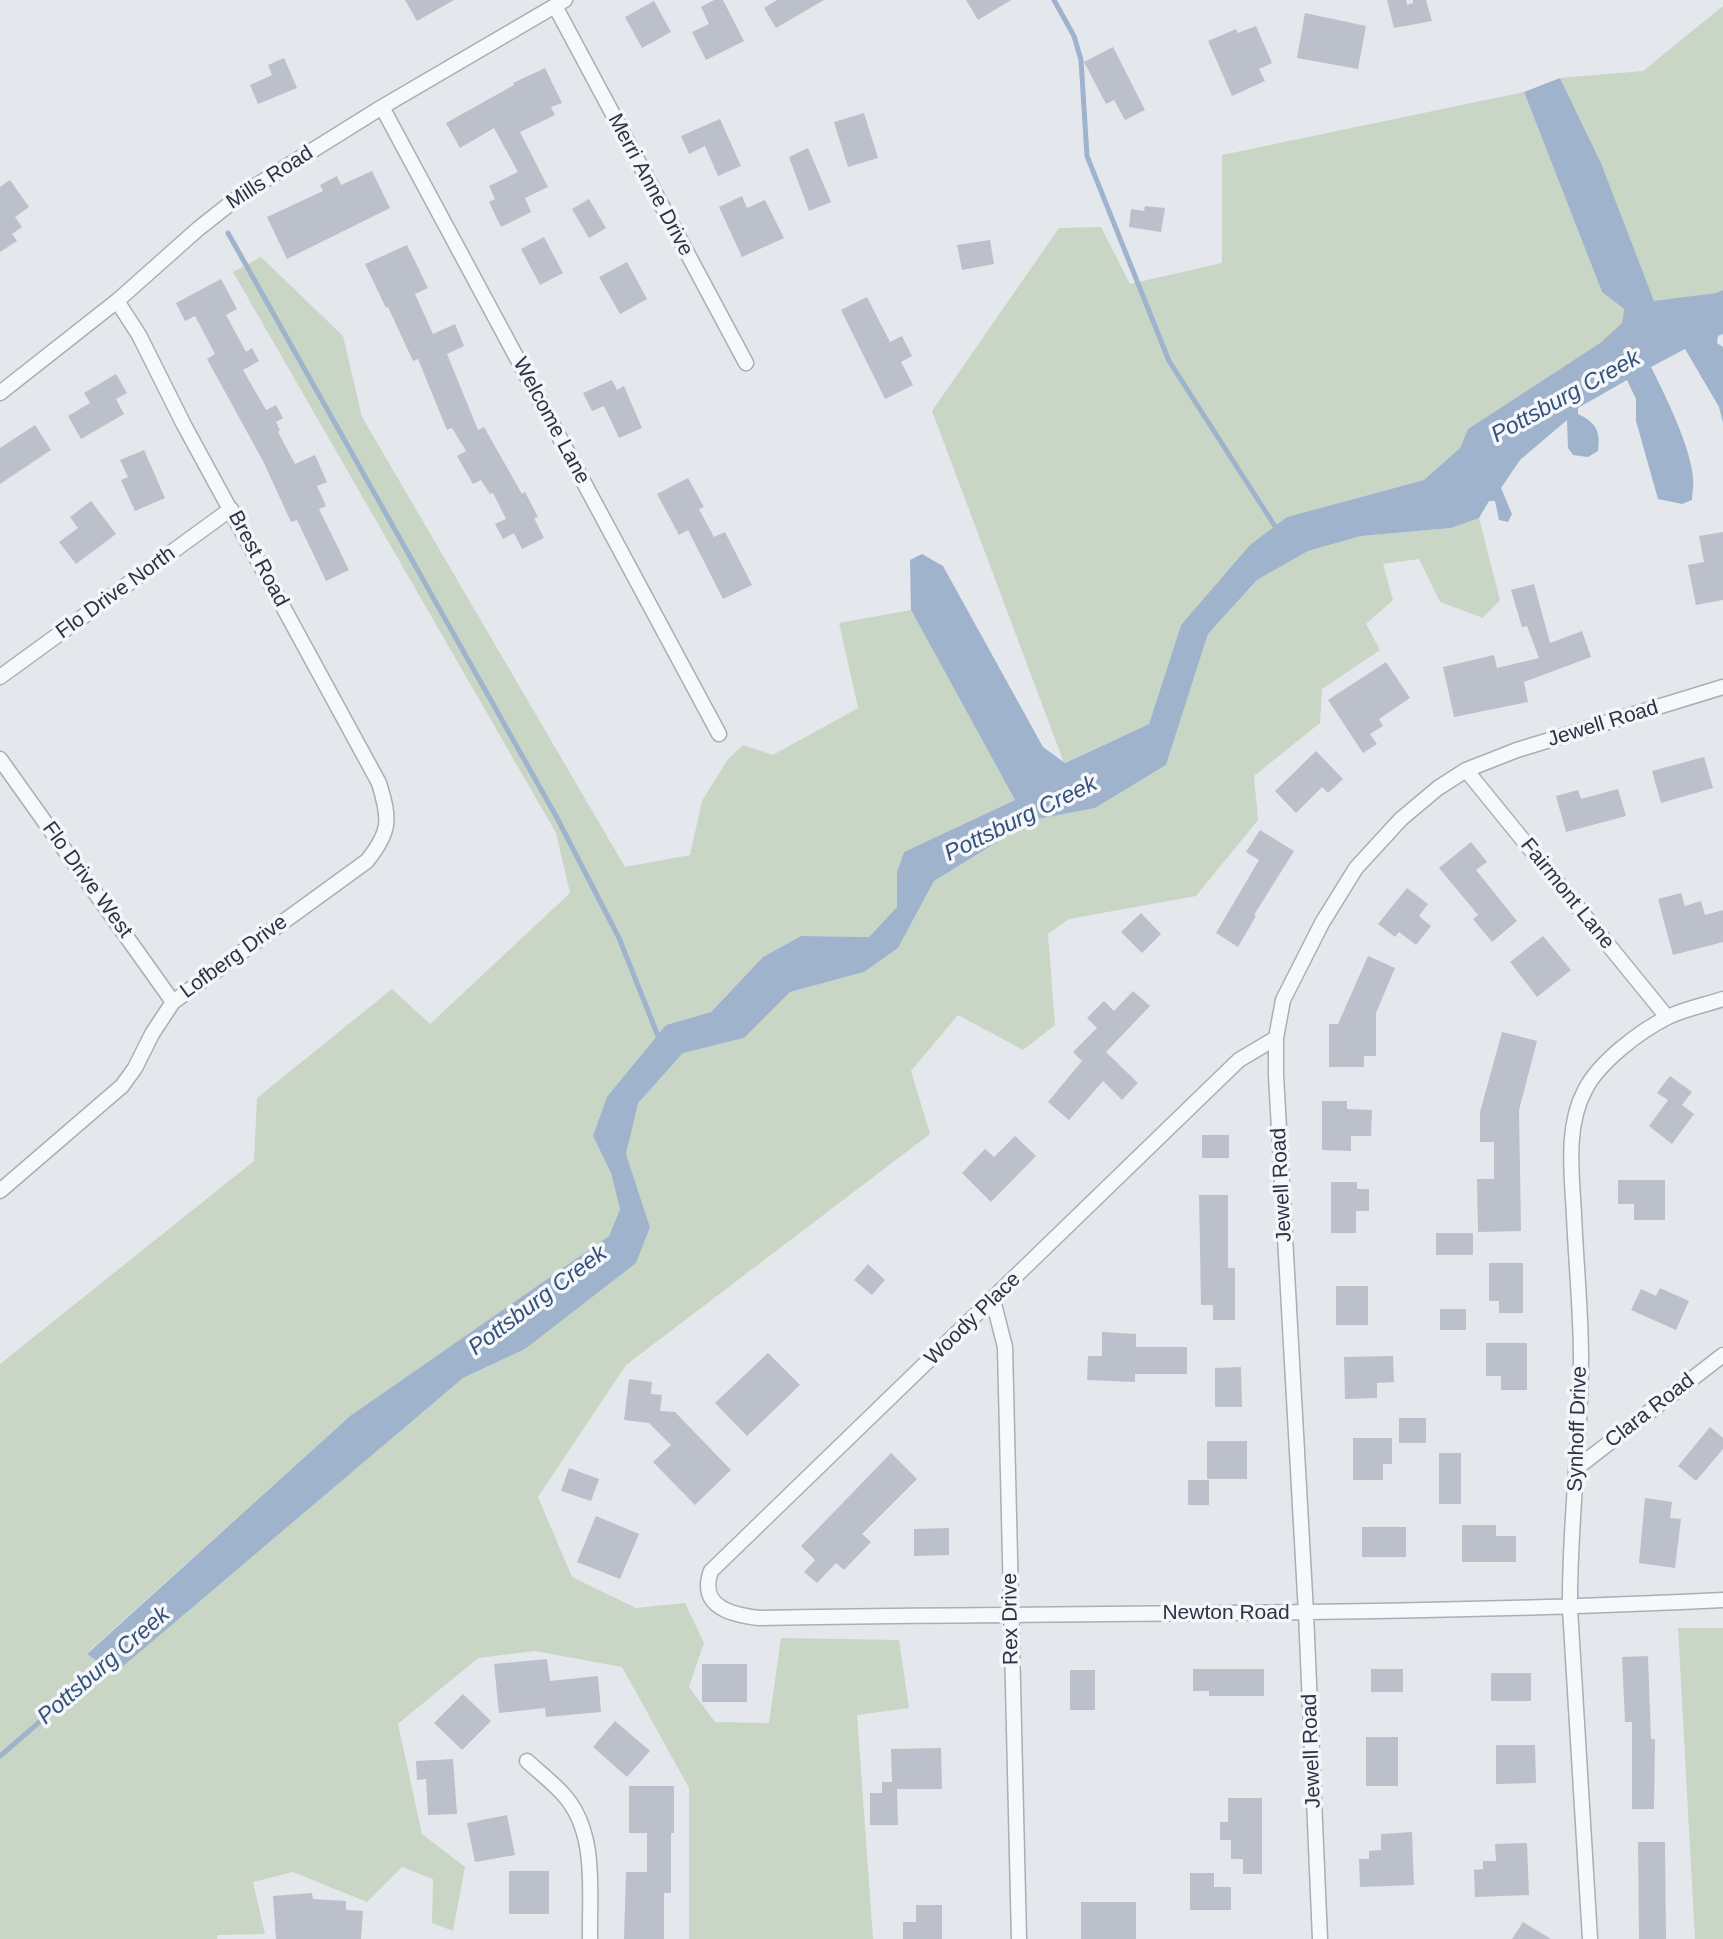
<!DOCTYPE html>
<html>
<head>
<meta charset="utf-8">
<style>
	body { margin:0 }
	canvas { display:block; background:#e4e7ec }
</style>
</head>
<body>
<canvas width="1723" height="1939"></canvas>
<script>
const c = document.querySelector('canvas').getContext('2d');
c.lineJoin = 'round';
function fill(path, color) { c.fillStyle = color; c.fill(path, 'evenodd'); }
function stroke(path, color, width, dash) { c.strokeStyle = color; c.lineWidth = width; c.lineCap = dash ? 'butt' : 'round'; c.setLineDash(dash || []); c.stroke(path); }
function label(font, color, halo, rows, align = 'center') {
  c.font = font + ' Arial,sans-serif'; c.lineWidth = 7; c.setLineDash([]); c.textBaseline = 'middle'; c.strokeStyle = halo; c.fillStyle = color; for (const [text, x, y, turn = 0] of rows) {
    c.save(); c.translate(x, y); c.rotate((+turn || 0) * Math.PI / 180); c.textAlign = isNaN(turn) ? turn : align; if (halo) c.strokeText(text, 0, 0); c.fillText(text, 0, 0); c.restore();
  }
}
const green = new Path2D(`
	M1723,6V290L1716,293L1654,302L1601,163L1560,78L1643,71Z
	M1524,92L1602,292L1624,309L1622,323L1600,343L1468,429L1460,448L1424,480L1287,517L1181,625L1149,724L1064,763L932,411L1059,228L1101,227L1130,284L1222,263V155Z
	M261,257L343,336L362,417L625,867L690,855L702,801L728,759L743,745L773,755L858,708L839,623L911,610L1015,800L904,852L897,872V907L869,937L801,936L763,957L711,1012L666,1025L593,1136L611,1173L620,1209L609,1236L350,1416L87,1653L114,1673L463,1378L525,1349L650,1227L626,1154L637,1103L683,1053L744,1038L790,992L864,972L898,948L934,881L1033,820L1095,808L1166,765L1208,634L1257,580L1308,551L1361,536L1451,528L1479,518L1500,600L1483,618L1440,602L1419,559L1383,564L1393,600L1366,624L1380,650L1322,689L1320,723L1254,776L1258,820L1196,896L1069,919L1048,934L1055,1025L1023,1050L958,1015L911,1071L930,1134L626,1365L538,1497L572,1577L636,1608L685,1603L704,1643L689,1687L715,1722L769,1723L781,1638L899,1640L909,1708L857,1715L873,1939H689V1788L622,1667L535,1651L478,1658L398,1724L422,1834L465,1867L453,1931L432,1923L433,1879L402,1867L367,1902L293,1872L253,1882L265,1934L218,1935L217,1939H0V1364L254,1161L257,1098L392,989L430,1024L570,893L556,833L233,272Z
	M1678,1628H1723V1939H1695Z`);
const water = new Path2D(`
	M1560,78L1601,163L1654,301L1716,293L1723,290V334L1718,336L1717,343L1723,347V423L1719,407L1685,349L1651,367C1665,395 1691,447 1693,478C1694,485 1692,493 1692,500L1682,504L1658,499L1636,421V399L1627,380L1578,408V414C1595,422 1601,430 1598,451L1588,457L1573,455L1568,448L1567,420L1520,460L1501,488L1512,514L1508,522L1499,520L1495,501H1489L1479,518L1451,528L1361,536L1308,551L1257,580L1208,634L1166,765L1095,808L1033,820L934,881L898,948L864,972L790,992L744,1038L683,1053L638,1103L626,1154L650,1227L636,1263L525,1349L463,1378L115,1673L87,1654L350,1416L609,1236L620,1209L611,1173L593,1136L607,1097L666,1025L711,1012L763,957L801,936L869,937L897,907V872L904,852L1015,800L911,610L910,560L922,554L943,566L1043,747L1065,763L1149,724L1181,625L1250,545L1287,517L1424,480L1460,448L1468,429L1600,343L1622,323L1624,309L1602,292L1524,92Z`);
const stream = new Path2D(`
	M1054,0L1074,36L1081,60L1087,156L1169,361L1278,531
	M228,233L556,816L619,938L660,1041
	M0,1756L109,1662`);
const building = new Path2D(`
	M405,0H454L417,21Z
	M714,0H723L744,41L706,60L692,32L709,24L701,7Z
	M777,0H824L776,28L764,8Z
	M966,0H1011L978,20Z
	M1387,0H1406L1407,5L1413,3V0H1426L1432,21L1394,28Z
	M654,1L671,32L642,48L625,17Z
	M1305,13L1366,26L1358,69L1297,58Z
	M1256,26L1272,63L1259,69L1265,81L1232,96L1208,41L1236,29L1238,33Z
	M1113,47L1145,110L1125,120L1114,100L1106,104L1084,62Z
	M284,58L297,88L258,104L250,85L272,75L268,65Z
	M545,68L562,103L551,107L555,115L520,132L548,187L525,198L531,212L501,227L489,202L495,199L489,186L518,172L494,128L460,148L446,123L514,85L513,83Z
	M864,113L878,158L848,167L834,122Z
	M720,119L741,166L718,176L705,146L689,154L681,136Z
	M808,148L831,202L809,211L789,157Z
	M372,171L390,208L287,259L267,217L323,191L320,185L337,176L341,185Z
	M10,180L29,207L15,217L22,227L12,234L17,241L0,252V187Z
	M742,196L747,208L765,200L784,238L742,257L719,207Z
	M589,199L606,228L589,238L572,209Z
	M1145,206L1165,208L1161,232L1129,227L1131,209L1144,211Z
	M544,237L563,273L540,285L521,249Z
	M990,240L994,264L962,270L957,245Z
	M407,245L428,288L415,294L433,334L455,324L464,346L447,354L478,430L484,427L522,494L525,492L538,517L534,518L544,538L522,549L514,533L503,539L495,524L506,519L493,493L490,494L481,480L473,484L457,456L466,451L452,428L447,430L418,359L413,361L388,307L386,308L365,264Z
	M627,262L647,299L620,314L599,277Z
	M221,279L237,309L226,315L246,352L252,348L259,361L243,370L266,410L276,405L283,418L276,422L280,430L278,432L295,464L315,455L327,482L317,486L326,506L319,509L349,570L326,581L297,520L291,522L263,461L207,359L215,354L195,316L185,321L176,303Z
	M867,297L890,342L902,336L912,356L901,362L913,385L885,399L841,310Z
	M116,374L127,393L116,399L124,414L81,439L68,416L90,403L84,393Z
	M612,380L617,390L624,386L642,428L619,438L604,406L592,411L583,393Z
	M35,425L51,450L0,484V448Z
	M144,450L165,498L135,511L121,480L128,477L120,460Z
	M688,478L704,507L699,509L714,537L725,532L752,585L723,599L688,530L679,535L657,494Z
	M91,501L116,534L76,564L59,542L78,528L70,517Z
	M1723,532V600L1696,605L1688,565L1704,562L1699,536Z
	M1534,584L1550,643L1582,631L1591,657L1524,682L1528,702L1454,717L1443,667L1494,655L1497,668L1539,658L1527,626L1522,627L1511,590Z
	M1386,662L1410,698L1379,719L1383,726L1370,734L1377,744L1363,753L1328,700Z
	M1316,751L1343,779L1328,793L1322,787L1296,813L1275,791Z
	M1704,757L1713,788L1661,803L1652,771Z
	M1618,789L1626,816L1566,832L1556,796L1578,790L1581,799Z
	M1260,830L1294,851L1254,915L1256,916L1238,947L1216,933L1259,860L1246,852Z
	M1471,842L1487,862L1476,870L1517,921L1492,942L1473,919L1478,915L1439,868Z
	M1407,888L1428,904L1419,916L1431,926L1416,945L1399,932L1395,937L1378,924Z
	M1681,893L1685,906L1701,901L1705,915L1723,910V942L1673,955L1658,899Z
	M1141,913L1161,934L1142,953L1121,932Z
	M1543,936L1571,970L1537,997L1510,962Z
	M1368,956L1395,968L1376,1013V1056H1364V1067H1329V1024H1338Z
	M1133,991L1150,1006L1106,1052L1138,1083L1122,1100L1103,1081L1069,1120L1048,1102L1082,1061L1073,1052L1097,1028L1087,1018L1104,1001L1114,1011Z
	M1502,1032L1537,1041L1519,1110L1521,1231L1478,1232L1477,1179H1494V1142H1480V1112Z
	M1670,1076L1692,1092L1682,1105L1694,1114L1672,1144L1649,1126L1668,1100L1657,1093Z
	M1322,1101H1347V1109L1372,1110L1371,1136H1351V1151L1322,1150Z
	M1202,1135H1229V1158H1202Z
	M1015,1136L1036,1156L991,1202L962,1173L985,1149L994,1157Z
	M1618,1180H1665V1220H1634V1204H1618Z
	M1331,1182H1357V1189H1369V1211H1356V1233H1331Z
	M1199,1195H1228V1268H1235V1320H1213V1305H1201Z
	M1436,1233H1473V1255H1436Z
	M1489,1263H1523V1313H1499V1301H1489Z
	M868,1264L885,1280L872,1295L854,1280Z
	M1336,1286H1368V1325H1336Z
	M1660,1288L1689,1301L1676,1330L1631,1310L1641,1289L1656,1296Z
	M1440,1309H1466V1330H1440Z
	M1102,1332L1136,1334V1347H1187V1374H1135V1382L1087,1380L1088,1356H1102Z
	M1486,1343H1527V1390H1501V1376H1486Z
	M768,1353L800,1385L747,1436L715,1403Z
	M1393,1356L1394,1382L1377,1383V1398L1345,1399L1344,1357Z
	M1241,1367L1242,1407H1215V1368Z
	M629,1379L652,1382L651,1394L662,1395L660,1411L675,1412L731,1470L695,1505L653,1462L671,1445L649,1423L624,1420Z
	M1399,1418H1426V1443H1399Z
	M1710,1427L1723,1438V1449L1696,1481L1678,1466Z
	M1353,1438H1392V1464H1383V1480H1353Z
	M1207,1441H1247V1479H1207Z
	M891,1453L917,1479L862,1534L871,1542L844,1570L836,1563L817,1583L804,1572L815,1560L801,1546Z
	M1439,1453H1461V1504H1439Z
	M569,1468L599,1479L591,1501L561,1491Z
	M1188,1480H1209V1505H1188Z
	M1645,1498L1672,1502L1670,1518L1681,1519L1675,1568L1639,1563Z
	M596,1516L639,1534L620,1579L577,1562Z
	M1462,1525H1496V1536H1516V1562H1462Z
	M1362,1527H1406V1557H1362Z
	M949,1528V1555L914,1556V1529Z
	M1648,1656L1651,1739H1655L1654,1809H1632V1722H1625L1622,1657Z
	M547,1659L550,1681L598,1676L601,1712L546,1717L545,1708L499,1713L494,1664Z
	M702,1664H747V1702H702Z
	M1193,1669H1264V1696H1209V1691H1193Z
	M1371,1669H1403V1692H1371Z
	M1070,1670H1095V1710H1070Z
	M1491,1673H1531V1701H1491Z
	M463,1694L491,1721L462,1750L434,1723Z
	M615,1721L650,1751L627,1777L593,1747Z
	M1366,1737H1398V1786H1366Z
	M1496,1745H1535L1536,1783L1496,1784Z
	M941,1748L942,1789H897L898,1825H870V1793H882V1782H892L891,1749Z
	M453,1759L457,1814L428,1815L426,1779L417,1780L416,1761Z
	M629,1786H674V1833H671V1893H664V1939H624L626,1872H647V1833H629Z
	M1228,1798H1262V1874H1243V1859H1231V1840H1220V1822H1228Z
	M507,1815L515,1855L475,1862L467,1823Z
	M1412,1832L1414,1885L1360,1887L1359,1859H1369V1851L1381,1850V1834Z
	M1638,1842H1665L1666,1939H1639Z
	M1527,1843L1529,1895L1475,1897L1474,1870L1483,1869V1861H1496L1495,1844Z
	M509,1871H549V1914H509Z
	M1190,1873H1214V1887H1231V1910H1190Z
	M312,1893L313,1899L346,1901V1910L363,1911L361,1939H276L273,1896Z
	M1081,1902H1136V1939H1081Z
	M916,1905H942V1939H903V1922H916Z
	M1523,1922L1551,1939H1512Z`);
const minor = new Path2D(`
	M555,6L746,363
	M382,107L719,734
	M0,393L117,301L198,229L241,195L382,107L565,0
	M0,677L231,509
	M0,759L173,1002
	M1466,770L1667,1017
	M1276,1038L1239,1060L711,1571C698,1607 732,1615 759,1618C1081,1612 1402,1616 1723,1600
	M0,1191L122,1086L135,1068L152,1034L173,1002L367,861C391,831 390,819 379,783L184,425L139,335L117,301
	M993,1300L1005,1347L1019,1939
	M1578,1467L1723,1355
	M527,1761C539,1772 552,1782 563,1794C598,1832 589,1892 590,1939
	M1320,1939L1306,1613L1276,1075V1038L1283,1000L1322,923L1356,868L1401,819L1438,788L1466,770L1517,750L1723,687
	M1590,1939L1570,1608C1569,1525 1581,1442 1581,1358C1581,1311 1576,1263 1574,1215C1572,1175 1565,1127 1585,1090C1599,1062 1640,1031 1668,1017C1684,1009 1705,1005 1723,999`);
const streetNames = [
	["Mills Road",270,178,-33],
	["Merri Anne Drive",650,185,62],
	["Welcome Lane",551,421,62],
	["Brest Road",258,559,62],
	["Flo Drive North",116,593,-36],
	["Jewell Road",1603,724,-17],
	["Flo Drive West",87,880,54],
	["Fairmont Lane",1567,894,51],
	["Lofberg Drive",234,957,-36],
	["Jewell Road",1282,1185,-93],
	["Woody Place",973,1319,-44],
	["Clara Road",1650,1411,-38],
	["Synhoff Drive",1578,1429,-88],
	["Newton Road",1226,1613],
	["Rex Drive",1011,1619,-91],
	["Jewell Road",1312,1751,-92]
];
const waterNames = [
	["Pottsburg Creek",1566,397,-29],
	["Pottsburg Creek",1021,819,-26],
	["Pottsburg Creek",538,1301,-37],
	["Pottsburg Creek",104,1666,-41]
];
fill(green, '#c9d6c5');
fill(water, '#9fb4cc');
stroke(stream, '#9fb4cc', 5);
fill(building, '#bbc0ca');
stroke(minor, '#a9aeb7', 17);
stroke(minor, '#f7f8fa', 14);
label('21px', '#2b3445', '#f4f6f9', streetNames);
label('italic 23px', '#34527a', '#f4f6f9', waterNames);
</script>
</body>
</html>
